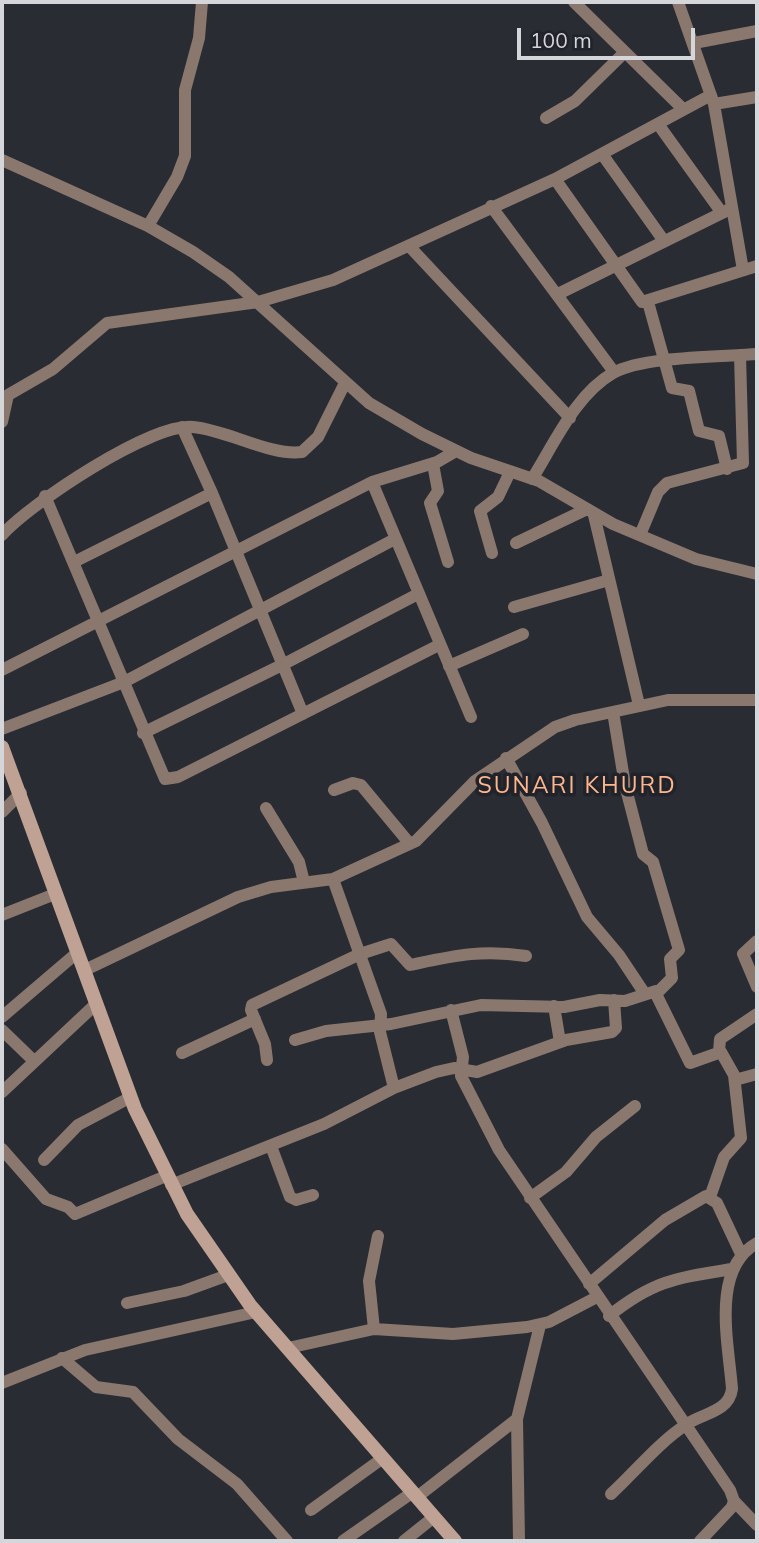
<!DOCTYPE html>
<html>
<head>
<meta charset="utf-8">
<style>
	body { margin:0 }
	#map { position:relative; width:759px; height:1543px; overflow:hidden; background:#2a2c33; font-family:Mulish,sans-serif }
	canvas { display:block }
	.frame { position:absolute; inset:0; border:4px solid #d4d6da; pointer-events:none }
	.scale { position:absolute; left:517px; top:28px; width:178px; height:32px; box-sizing:border-box; border:4px solid #d4d6da; border-top:0; padding-left:9px; font-size:21px; line-height:24px; white-space:nowrap; color:#d4d6da; -webkit-text-stroke:5px #202329; paint-order:stroke }
</style>
</head>
<body>
<div id="map">
<canvas width="759" height="1543"></canvas>
<div class="frame"></div>
<div class="scale">100 m</div>
</div>
<script>
const c = document.querySelector('canvas').getContext('2d');
c.lineJoin = 'round';
function stroke(path, color, width, dash) { c.strokeStyle = color; c.lineWidth = width; c.lineCap = dash ? 'butt' : 'round'; c.setLineDash(dash || []); c.stroke(path); }
function label(font, color, halo, rows, align = 'center') {
  c.font = font + ' Mulish,sans-serif'; c.lineWidth = 7; c.setLineDash([]); c.textBaseline = 'middle'; c.strokeStyle = halo; c.fillStyle = color; for (const [text, x, y, turn = 0] of rows) {
    c.save(); c.translate(x, y); c.rotate((+turn || 0) * Math.PI / 180); c.textAlign = isNaN(turn) ? turn : align; if (halo) c.strokeText(text, 0, 0); c.fillText(text, 0, 0); c.restore();
  }
}
const street = new Path2D(`
	M574,2L683,109
	M678,2L714,104L743,270
	M694,43L757,31
	M714,104L757,97
	M546,118L575,101L625,52
	M658,124L722,213
	M602,154L664,241
	M2,160L148,226L193,252L229,277L369,403L422,434L471,458L539,481L613,524L696,559L757,574
	M555,179L642,302L757,266
	M491,206L614,372
	M148,226L177,177L185,156V90L199,38L202,2
	M410,247L570,418
	M558,294L732,208
	M648,302L672,388L689,391L699,431L719,436L727,469
	M2,422L8,395L53,369L107,323L258,302L333,280L555,179L711,95
	M182,427L212,493L303,714
	M433,464L438,491L430,503L448,562
	M532,479C554,444 576,394 613,373C643,356 721,357 757,354
	M372,482L471,717
	M45,496L165,779L178,777L439,645
	M594,515L639,705
	M2,535C31,503 151,423 193,427C228,430 269,456 302,452L318,437L345,383
	M640,535L658,492L667,483L743,463L740,355
	M516,543L585,510
	M492,553L480,511L498,497L510,472
	M74,562L212,493
	M514,607L609,580
	M449,666L523,634
	M2,670L372,482L437,462L456,451
	M613,712L625,785L643,854L653,862L679,950L670,959L672,978L656,994L690,1063L721,1052L734,1075L741,1138L724,1157L710,1197
	M2,729L124,682L395,539
	M143,733L282,665L418,594
	M506,758L542,823L587,917L619,955L645,994
	M334,790L353,783L361,785L410,844
	M266,808L299,862L304,882
	M2,812L21,793
	M333,879L381,1014L380,1032L394,1088
	M2,915L55,894
	M757,941L743,954L757,987
	M85,970L238,897L271,887L333,879L416,841L475,781L555,727L575,720L668,700H757
	M554,1006L560,1042
	M451,1010L463,1057L461,1076L499,1150L730,1490L734,1501L732,1507L700,1541
	M2,1017L78,952
	M2,1030L34,1061
	M295,1040L326,1031L391,1024L481,1005L564,1007L600,1000L625,1001L656,991
	M719,1052L720,1039L757,1014
	M182,1053L255,1019
	M267,1060L265,1044L251,1010L252,1005L360,954L391,944L410,965C453,956 481,949 526,956
	M735,1080L757,1074
	M2,1092L97,1003
	M271,1146L290,1197L296,1200L313,1195
	M2,1149L46,1199L68,1207L75,1214L166,1176
	M44,1160L78,1125L131,1097
	M171,1185L324,1124L394,1088L436,1072L454,1068L477,1072L566,1040L612,1032L616,1028L614,1000
	M530,1198L566,1172L596,1137L635,1106
	M589,1284L665,1220L706,1196L717,1203L741,1254
	M127,1303L184,1291L228,1275
	M609,1316C654,1280 677,1278 732,1269
	M374,1329L369,1281L378,1236
	M288,1348L374,1329L453,1334L527,1327L549,1322L597,1297
	M62,1358L96,1387L133,1392L178,1439L237,1484L287,1541
	M2,1383L85,1350L256,1312
	M611,1494C635,1472 659,1442 687,1424C703,1413 729,1412 732,1389C729,1345 710,1269 757,1243
	M417,1497L517,1419
	M734,1501L757,1525
	M311,1510L383,1458
	M343,1541L413,1492
	M404,1541L434,1517
	M519,1541L517,1419L540,1325`);
const secondary = new Path2D(`
	M2,747L135,1109L187,1214L250,1305L455,1541`);
const quarterNames = [
	["SUNARI KHURD",577,786]
];
stroke(street, '#8a786e', 12);
stroke(secondary, '#bfa293', 14);
c.letterSpacing = '2px';
label('23px', '#ffb68e', '#202329', quarterNames);
c.letterSpacing = '0px';
</script>
</body>
</html>
